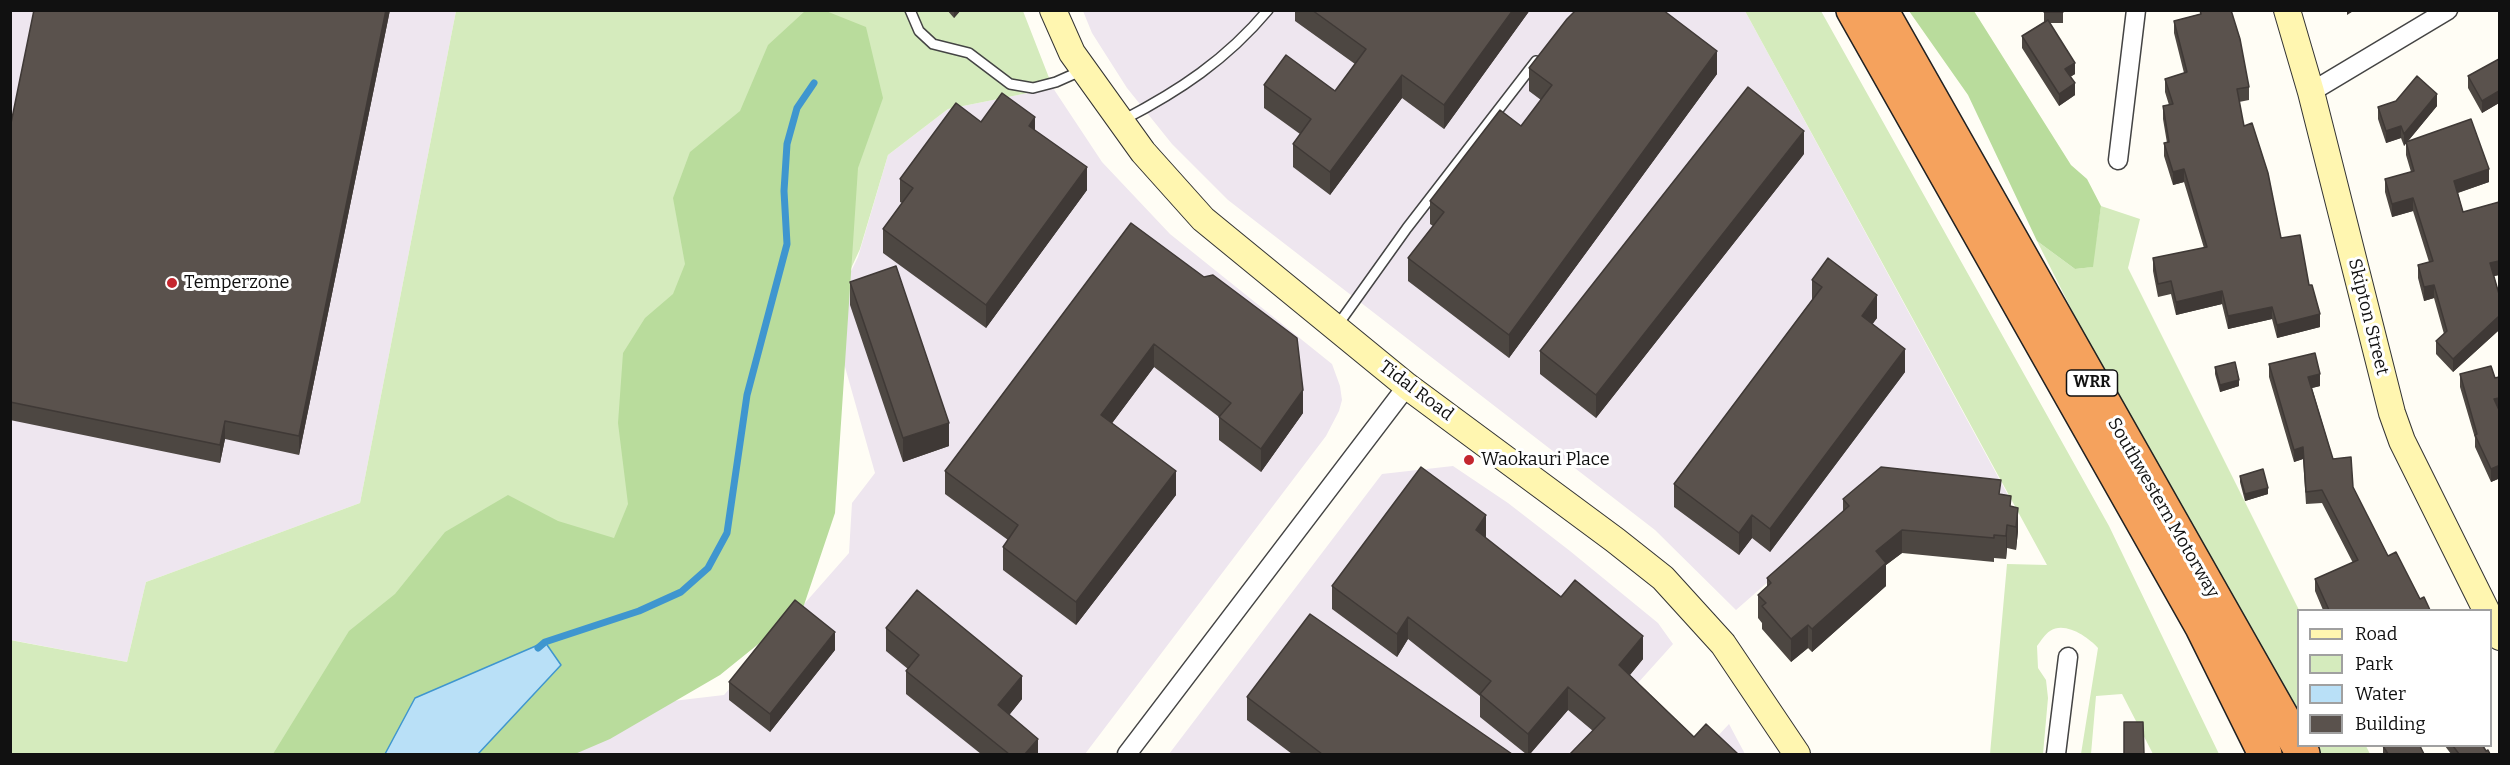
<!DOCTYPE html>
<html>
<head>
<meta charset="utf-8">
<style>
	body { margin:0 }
	#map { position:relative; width:2510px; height:765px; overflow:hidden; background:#fffdf5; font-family:Bitter,serif }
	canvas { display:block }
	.frame { position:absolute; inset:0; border:12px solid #111; pointer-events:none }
	.legend { position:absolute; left:2297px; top:609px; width:195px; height:138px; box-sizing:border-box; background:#fff; border:2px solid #a0a0a0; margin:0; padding:8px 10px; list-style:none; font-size:18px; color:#111 }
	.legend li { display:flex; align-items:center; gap:12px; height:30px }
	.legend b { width:30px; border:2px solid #a0a0a0 }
</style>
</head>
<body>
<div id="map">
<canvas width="2510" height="765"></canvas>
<div class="frame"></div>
<ul class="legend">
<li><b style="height:8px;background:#fff6b0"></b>Road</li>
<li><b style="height:16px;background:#d5ebbd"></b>Park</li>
<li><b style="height:16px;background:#b9e0f7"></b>Water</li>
<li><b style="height:16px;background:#5a524d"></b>Building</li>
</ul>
</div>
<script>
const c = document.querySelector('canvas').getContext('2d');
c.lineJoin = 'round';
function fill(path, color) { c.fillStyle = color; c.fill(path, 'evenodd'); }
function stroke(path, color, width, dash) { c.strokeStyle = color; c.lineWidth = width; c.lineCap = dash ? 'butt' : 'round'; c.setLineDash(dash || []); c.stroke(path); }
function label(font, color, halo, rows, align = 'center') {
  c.font = font + ' Bitter,serif'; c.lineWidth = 6; c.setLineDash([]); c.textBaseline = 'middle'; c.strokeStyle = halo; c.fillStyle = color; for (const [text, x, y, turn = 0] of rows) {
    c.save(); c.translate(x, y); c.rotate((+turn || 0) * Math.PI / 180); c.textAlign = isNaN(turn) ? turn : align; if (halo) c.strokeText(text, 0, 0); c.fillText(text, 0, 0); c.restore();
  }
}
const industrial = new Path2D(`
	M10,11H456L360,503L146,582L127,662L11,640Z
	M1083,11H1745L2009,497L1883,481L1736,610L1655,530L1228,200L1172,144L1127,88L1092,33Z
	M1053,88L1102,162L1170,234L1332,364L1340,386L1342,400L1339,411L1326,436L1085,754H563L613,708L724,695L849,553L852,503L875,473L830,314L858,257L888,155L948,109Z
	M1453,466L1508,503L1570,551L1658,623L1673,644L1574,754H1169L1382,474Z
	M1729,724L1745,754H1701Z`);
const green = new Path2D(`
	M456,11H1023L1053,88L948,109L888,155L860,249L830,314L478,754H11L10,640L127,662L146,582L360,503Z
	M1745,11H1821L2109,526L2219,754H2153L2122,694L2096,696L2091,754H2081L2098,648C2088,637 2065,621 2050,631C2045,634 2041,641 2037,646L2038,668L2046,680L2048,698L2043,754H1990L2007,564L2047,565Z
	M2101,206L2140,219L2128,268L2299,610L2298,746H2366L2370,754H2296L2037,241L2075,269L2092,267Z`);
const forest = new Path2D(`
	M805,11H826L866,27L883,98L858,168L835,513L803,608L720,675L610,739L575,754H478L561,665L415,698L385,754H273L349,631L395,594L445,532L508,495L558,521L614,538L628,504L618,423L623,353L645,318L673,294L685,264L673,198L690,152L740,111L768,45Z
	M1909,11H1974L2071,165L2087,179L2101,206L2093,267L2075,269L2037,241L1968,95Z`);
const water = new Path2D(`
	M545,642L561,665L478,754H385L415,698Z`);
const stream = new Path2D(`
	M538,648L545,642L639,611L681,592L708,568L727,533L747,395L787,244L784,191L787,144L797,108L814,83`);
const service = new Path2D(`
	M910,10L919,31L933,44L969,53L1010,84L1033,88L1056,82L1083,70
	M1123,120C1179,91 1226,60 1268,10
	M1337,326L1407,228L1536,61`);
const minor = new Path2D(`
	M2311,92L2448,10
	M2118,160L2136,10
	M1127,754L1407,386
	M2056,754L2068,657`);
const secondary = new Path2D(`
	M1053,10L1072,53L1143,152L1203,219L1407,386L1615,540L1663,578L1723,644L1797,754
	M2287,10L2311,92L2392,413L2402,441L2486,610
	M2490,619L2500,637`);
const motorway = new Path2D(`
	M1853,10L2202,627L2265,754
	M1881,10L2303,754`);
const wall = new Path2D(`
	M390,10L299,455L225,439L220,463L10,420V128Z
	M947,10H961L954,18Z
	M1295,10H1530L1444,129L1402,98L1330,195L1293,167V144L1300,134L1264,108V85L1335,91L1355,64L1295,21Z
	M2044,10H2063V23H2050L2075,74L2070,77L2075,95L2059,106L2022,48V36L2044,22Z
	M2200,10H2231L2249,87V100L2239,102L2244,126L2281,238L2309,285L2320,327L2277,338L2272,319L2228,329L2222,304L2176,315L2171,294L2158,297L2153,271V258L2204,248L2184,182L2173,185L2164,156V143H2167L2163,119V106L2169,105L2165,92V79L2184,73L2174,33V21L2200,14Z
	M2499,59V103L2482,113L2468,88V76Z
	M1529,68L1717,74L1509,358L1408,281V258L1433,226L1430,224V201L1521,126L1541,100L1529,91Z
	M2437,106L2408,141L2489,182L2458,193L2463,212L2499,202V275L2494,276L2499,294V330L2498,331L2453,372L2436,354V341L2444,334L2434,298L2424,301L2418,278V265L2429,262L2413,211L2392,217L2385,192V179L2411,172L2406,155V143L2404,146L2401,138L2386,143L2378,119V107Z
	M981,122L1035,130L1087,190L986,328L883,253V229L902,203L900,202V179Z
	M1804,154L1596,418L1540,374V351Z
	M1131,223L1303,413L1261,472L1219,440V417L1154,367L1112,423L1176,495L1076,625L1003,570V547L1008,540L945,494V471Z
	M1812,280L1877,318L1872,324L1905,372L1770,552L1752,538L1739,555L1674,507V484L1812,300Z
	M850,282L949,446L903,462L850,305Z
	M2269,364L2320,386L2312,388L2333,459L2353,487L2388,556L2420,599L2430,610H2323L2315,591V579L2353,563L2322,503L2306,504L2303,459L2294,462L2269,377Z
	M2215,367L2239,386L2220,392L2215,374Z
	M2460,374L2495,378L2499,377V482L2498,479L2491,482L2475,447V438L2460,387Z
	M2240,476L2268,494L2245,501L2240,482Z
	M2001,494L2011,507L2018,531L2016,550L2007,548L2006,559L1994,558V562L1902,553L1886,565V586L1812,652L1808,648L1791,662L1762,629V623L1758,618V595L1767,587V578L1843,512V499Z
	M1485,538L1643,659L1630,675L1694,737L1738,754L1593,731L1568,710L1530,754H1526L1480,717V696L1408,639L1397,657L1332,609V586Z
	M886,628L1022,699L1009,715L1038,754H981L906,694V671L908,669L886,651Z
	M835,650L770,732L729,700V682Z
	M1247,697L1512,754H1292L1247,720Z
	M2383,746L2424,754H2383Z
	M2445,746H2483L2486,751L2490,754H2451Z`);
const shadedWall = new Path2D(`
	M386,10H390L299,455V436Z
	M955,10H961L954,18V11Z
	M1513,10H1530L1444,129V105Z
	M2347,10H2355L2347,15Z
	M1717,51V74L1509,358V335Z
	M2075,63V74L2065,80V69Z
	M1402,75V98L1330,195V172Z
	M2075,83V95L2059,106V94Z
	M2499,91V103L2482,113V101Z
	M2437,94V106L2404,146V134Z
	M1035,117V140L1029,126Z
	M2401,126V138L2386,143V131Z
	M1804,131V154L1596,418V395Z
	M1087,167V190L986,328V305Z
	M2184,169V182L2173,185V172Z
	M2489,169V182L2454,194V181Z
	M2413,198V211L2392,217V204Z
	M2499,261V275L2490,277V263Z
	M2434,285V298L2424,301V287Z
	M2222,291V304L2176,315V302Z
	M1877,295V318L1862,339V316Z
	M2272,307V319L2228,329V316Z
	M2320,314V327L2277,338V325Z
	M2498,317H2499V330L2498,331L2453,372V359Z
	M1154,344V367L1101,438V415Z
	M1905,349V372L1770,552V529Z
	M2320,374V386L2308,389V377Z
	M2239,380V386L2220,392V385Z
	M1303,390V413L1261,472V449Z
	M2499,398V410L2494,399Z
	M225,421V439L220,463V445Z
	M949,423V446L903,462V438Z
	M2303,447V459L2294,462V450Z
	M2498,466V479L2491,482V469Z
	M1176,471V495L1076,625V602Z
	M2268,488V494L2245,501V494Z
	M2018,508V531L2016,550V527Z
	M1486,515V537L1476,553V530Z
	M1752,515V538L1739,555V533Z
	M2007,525V548L2006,559V536Z
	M1902,530V553L1886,565V586L1812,652V629L1876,551Z
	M1408,617V639L1397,657V634Z
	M1808,625V648L1791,662V639Z
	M835,632V650L770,732V714Z
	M1643,636V659L1619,688V665Z
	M1022,676V699L998,729V705Z
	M1568,687V710L1530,754H1528V734Z
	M1038,739V754H1025Z`);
const building = new Path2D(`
	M34,10H386L299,436L225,421L220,445L10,402V128Z
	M1312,10H1513L1444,105L1402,75L1330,172L1293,144L1311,119L1264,85L1286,55L1335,91L1366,49Z
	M1576,10H1663L1717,51L1509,335L1408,258L1444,212L1430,201L1500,110L1521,126L1552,85L1529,68L1567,19Z
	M2044,10H2063V12H2044Z
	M2200,10H2231L2240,39L2249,87L2237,89L2244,126L2252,123L2268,173L2281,238L2300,235L2309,285H2312L2320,314L2277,325L2272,307L2228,316L2222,291L2176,302L2171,281L2158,284L2153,258L2207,247L2184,169L2173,172L2164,143L2169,142L2163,106L2173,104L2165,79L2187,72L2174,21L2201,14Z
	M2048,20L2075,63L2065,69L2075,83L2059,94L2022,36Z
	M2499,59V91L2482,101L2468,76Z
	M2417,76L2437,94L2404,134L2401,126L2386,131L2378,107L2396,101Z
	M1748,87L1804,131L1596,395L1540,351Z
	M1002,93L1035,117L1029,126L1087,167L986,305L883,229L913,188L900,179L956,103L981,122Z
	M2471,119L2489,169L2454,181L2463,212L2499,202V261L2490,263L2499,294V317H2498L2453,359L2436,341L2447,331L2434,285L2424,287L2418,265L2433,261L2413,198L2392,204L2385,179L2414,171L2406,142Z
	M1131,223L1204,277L1213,275L1297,338L1303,390L1261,449L1219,417L1231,403L1154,344L1101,415L1176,471L1076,602L1003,547L1018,525L945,471Z
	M1828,258L1877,295L1862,316L1905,349L1770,529L1752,515L1739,533L1674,484L1822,287L1812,280Z
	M896,266L949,423L903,438L850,282Z
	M2315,353L2320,374L2308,377L2333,459L2351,457L2353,487L2388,556L2396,552L2420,599L2424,597L2430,610H2329L2315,579L2358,560L2322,490L2306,492L2303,447L2294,450L2269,364Z
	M2235,362L2239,380L2220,385L2215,367Z
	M2491,366L2495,378L2499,377V398L2494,399L2499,410V469L2498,466L2491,469L2475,435L2477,434L2460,374Z
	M1421,467L1486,515L1476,530L1561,597L1575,580L1643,636L1619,665L1694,737L1706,724L1738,754H1570L1605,718L1568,687L1528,734L1480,694L1491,681L1408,617L1397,634L1332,586Z
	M1881,467L2001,480L1999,494L2011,496L2010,506L2018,508L2016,527L2007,525L2006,536L1994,535V538L1902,530L1876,551L1886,563L1812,629L1808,625L1791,639L1762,606L1766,603L1758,595L1771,583L1767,578L1849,506L1843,499Z
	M2263,469L2268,488L2245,494L2240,476Z
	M917,590L1022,676L998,705L1038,739L1025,754H1009L906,671L919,655L886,628Z
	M795,600L835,632L770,714L729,682Z
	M1310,614L1512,754H1322L1247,697Z
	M2124,722H2143L2144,754H2124Z
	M2383,746H2420L2424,754H2388Z
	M2453,746H2483L2486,751L2488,750L2490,754H2459Z`);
const markers = [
	[172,283,6,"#c4262e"],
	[1469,460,6,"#c4262e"]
];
const shields = [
	[2092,383,51]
];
const shieldNames = [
	["WRR",2092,383]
];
const poiNames = [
	["Temperzone",184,283],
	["Waokauri Place",1481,460]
];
const streetNames = [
	["Skipton Street",2368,317,76],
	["Tidal Road",1416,391,37],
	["Southwestern Motorway",2163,508,60]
];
fill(industrial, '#eee6ef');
fill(green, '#d5ebbd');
fill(forest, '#b9dc9c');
fill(water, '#b9e0f7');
stroke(water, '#3f96cf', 1.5);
stroke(stream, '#3f96cf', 7);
stroke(service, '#444', 12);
stroke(minor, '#444', 21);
stroke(secondary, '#333', 28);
stroke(motorway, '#222', 36);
stroke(service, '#fff', 9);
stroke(minor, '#fff', 18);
stroke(secondary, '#fff6b0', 26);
stroke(motorway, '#f5a25d', 33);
fill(wall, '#4d4742');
fill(shadedWall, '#3f3936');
fill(building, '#5a524d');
stroke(building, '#3f3936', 1.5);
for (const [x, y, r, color] of markers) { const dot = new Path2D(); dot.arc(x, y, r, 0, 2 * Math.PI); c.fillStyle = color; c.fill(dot); stroke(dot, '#fff', 2); }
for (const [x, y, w] of shields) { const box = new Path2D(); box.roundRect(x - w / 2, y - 13, w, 26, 4.5); c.fillStyle = '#fff'; c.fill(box); stroke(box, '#111', 1.5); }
label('bold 16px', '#111', null, shieldNames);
label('18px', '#111', '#fff', poiNames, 'left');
label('18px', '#111', '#fff', streetNames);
</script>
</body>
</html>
